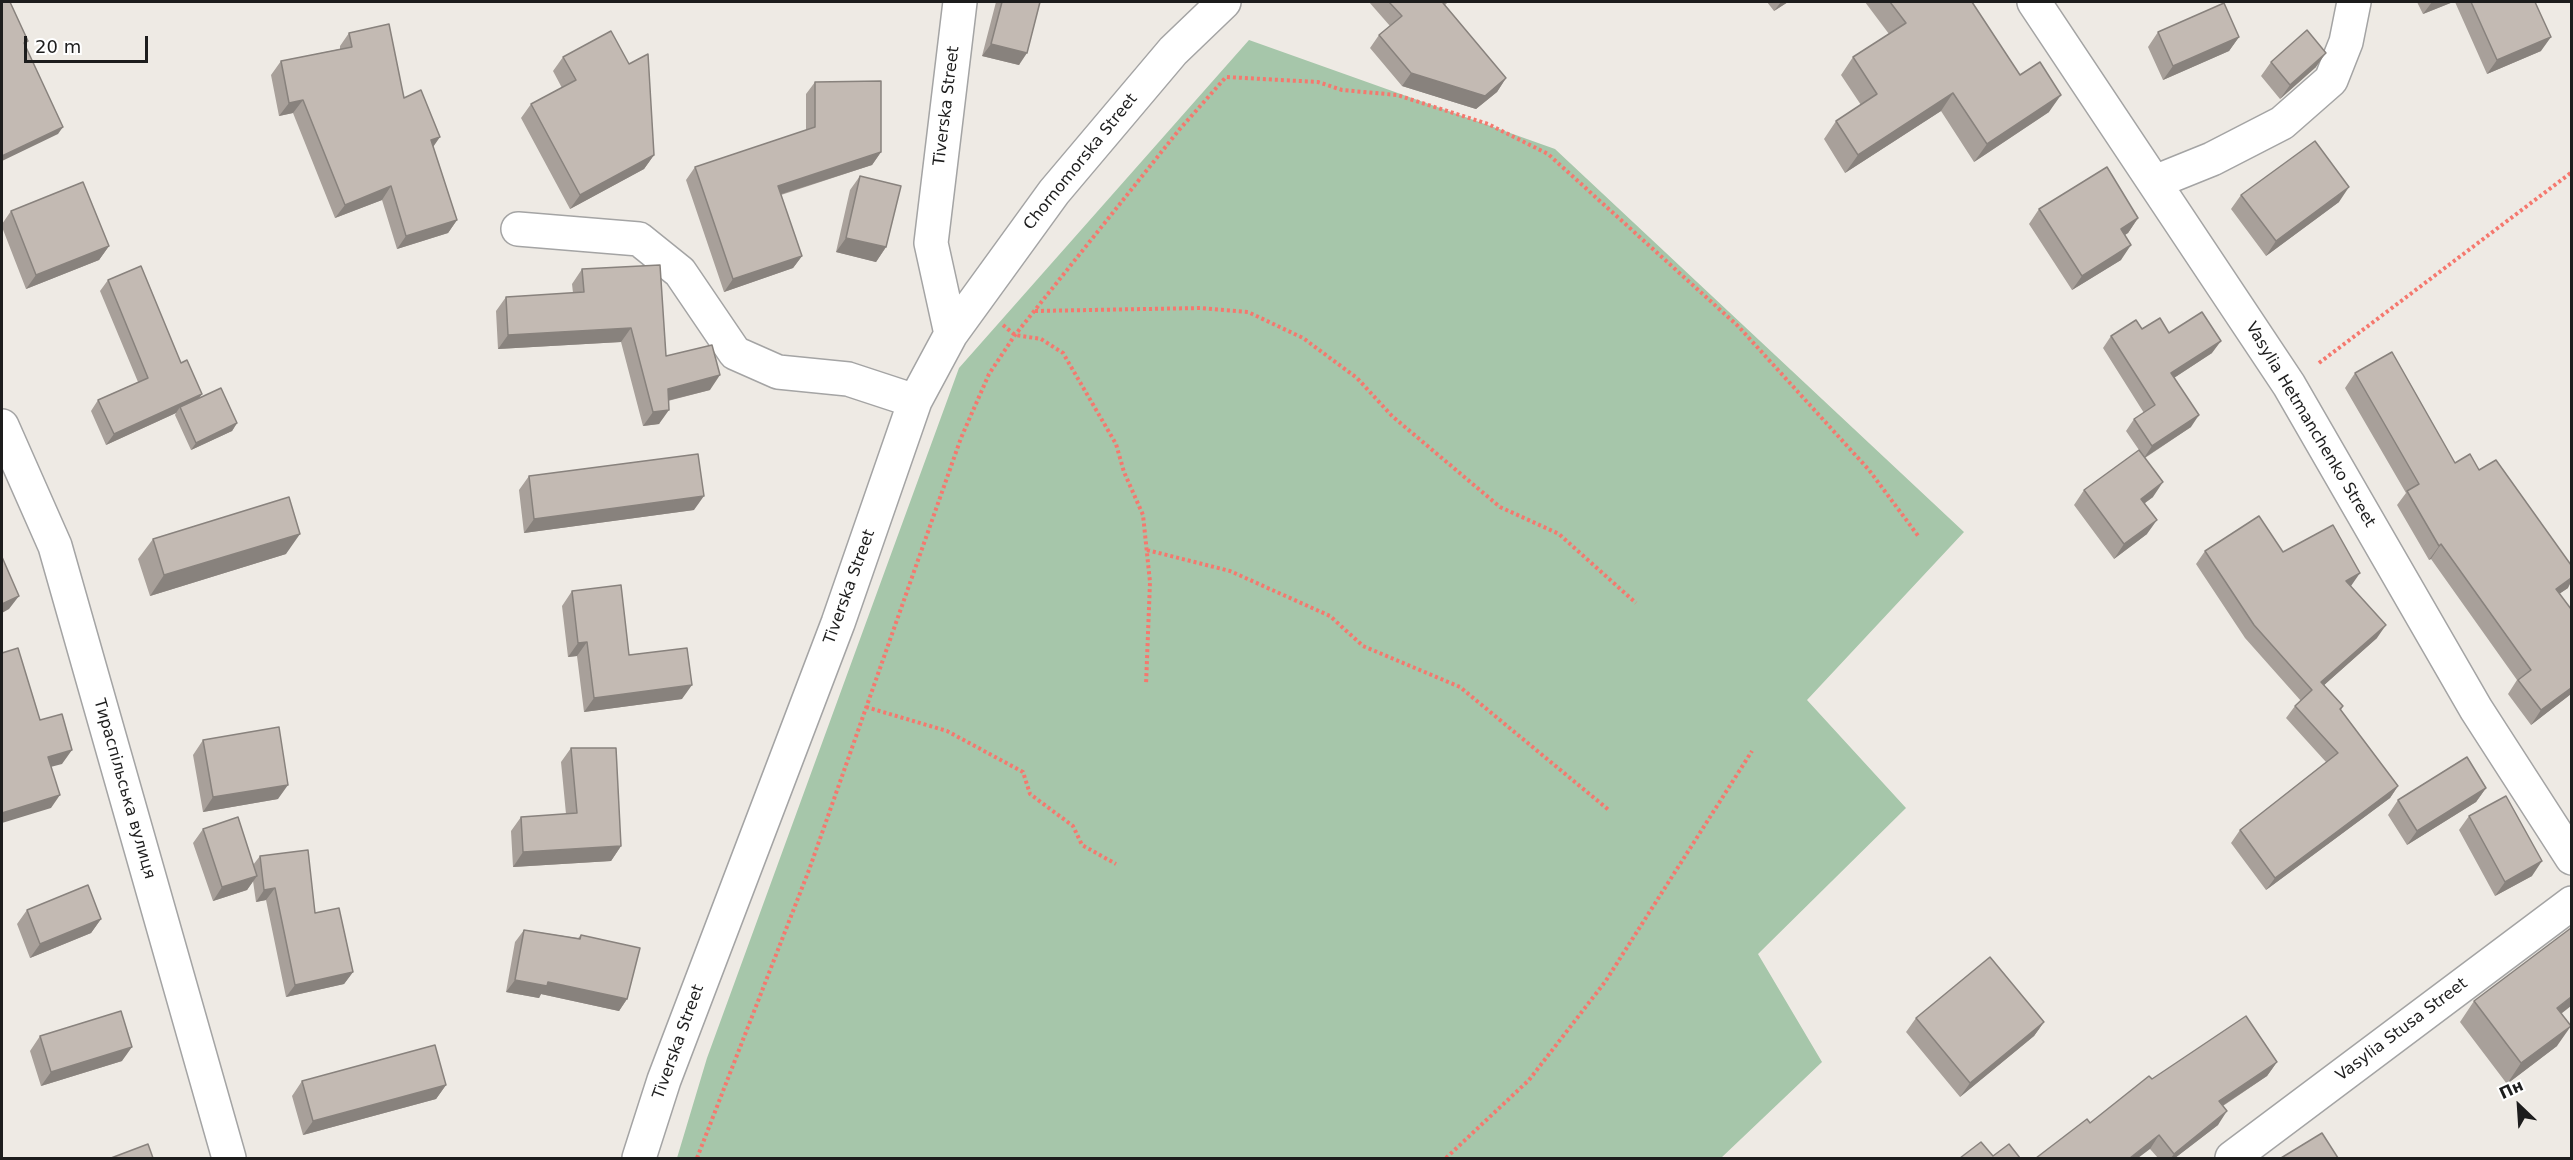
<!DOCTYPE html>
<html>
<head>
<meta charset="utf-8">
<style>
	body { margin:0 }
	#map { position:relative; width:2573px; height:1160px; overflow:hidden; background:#eeeae4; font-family:"DejaVu Sans",sans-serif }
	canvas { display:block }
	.frame { position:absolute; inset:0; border:3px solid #1d1d1d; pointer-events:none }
	.north { position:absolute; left:2489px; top:1076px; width:60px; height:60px; -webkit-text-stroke:4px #fff; paint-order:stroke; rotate:335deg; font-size:16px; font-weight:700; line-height:24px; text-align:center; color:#1d1d1d }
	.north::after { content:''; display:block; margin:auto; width:21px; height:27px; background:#1d1d1d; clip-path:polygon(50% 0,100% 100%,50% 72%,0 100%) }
	.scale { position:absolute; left:24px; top:36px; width:124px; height:27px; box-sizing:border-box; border:3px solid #1d1d1d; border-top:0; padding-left:8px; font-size:18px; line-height:21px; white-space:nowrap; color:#1d1d1d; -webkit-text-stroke:4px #fff; paint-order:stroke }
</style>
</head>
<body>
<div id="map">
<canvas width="2573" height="1160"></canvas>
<div class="frame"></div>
<div class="north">Пн</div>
<div class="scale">20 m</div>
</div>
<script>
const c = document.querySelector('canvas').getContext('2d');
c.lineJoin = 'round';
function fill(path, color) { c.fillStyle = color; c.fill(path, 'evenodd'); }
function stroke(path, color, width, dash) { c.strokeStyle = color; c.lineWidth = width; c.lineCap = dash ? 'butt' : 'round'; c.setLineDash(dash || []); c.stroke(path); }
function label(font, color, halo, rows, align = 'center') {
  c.font = font + ' "DejaVu Sans",sans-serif'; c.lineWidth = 6; c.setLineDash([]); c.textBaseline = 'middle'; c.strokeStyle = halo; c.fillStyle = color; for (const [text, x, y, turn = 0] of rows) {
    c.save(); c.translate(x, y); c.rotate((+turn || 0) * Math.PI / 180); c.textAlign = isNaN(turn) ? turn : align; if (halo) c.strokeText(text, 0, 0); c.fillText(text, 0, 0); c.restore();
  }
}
const cemetery = new Path2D(`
	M1249,40L1555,149L1964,532L1807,700L1906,808L1758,954L1822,1062L1721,1158H677L707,1058L959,368Z`);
const path = new Path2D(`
	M1035,311L1201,308L1248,312L1303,338L1357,378L1392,416L1500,507L1559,534L1636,603
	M1003,325L1015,335L1041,339L1063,353L1116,444L1124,472L1143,515L1150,582L1146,685
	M2319,363L2572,172
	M1147,550L1230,571L1330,616L1363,646L1460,687L1610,811
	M866,707L947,731L1023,772L1030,794L1073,826L1082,845L1116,864
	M697,1158L809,870L961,438L989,374L1015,335L1179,130L1226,77L1318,82L1342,90L1397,95L1488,124L1548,154L1738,326L1869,470L1919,537
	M1446,1158L1529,1080L1605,982L1752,751`);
const minor = new Path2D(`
	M2034,2L2289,385L2476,709L2572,858
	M2155,182L2212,159L2282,123L2331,80L2346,42L2354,2
	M518,229L639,239L680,272L735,353L778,372L848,379L915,401
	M951,334L1054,192L1173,51L1224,2
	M2,426L55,546L229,1158
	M639,1158L664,1080L838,623L915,401L951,334L931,243L960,2
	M2232,1158L2572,903`);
const wall = new Path2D(`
	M996,2H1040L1019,65L982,56Z
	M1369,2H1448L1445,5L1506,78L1497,92L1476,109L1402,86L1370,48L1379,35L1390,26Z
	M1767,2H1788L1774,11Z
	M1865,2H1972L2020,75L2049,112L1974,162L1941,111L1845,173L1824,139L1836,121L1861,105L1841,75L1853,57L1889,34Z
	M2417,2H2453L2423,14Z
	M2455,2H2535L2541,51L2487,74Z
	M2158,32L2239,37L2229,51L2163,80L2148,47Z
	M349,33L404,98L433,146L457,220L448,233L397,249L382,200L335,218L293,113L279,116L271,75L281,61L340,49V46Z
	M563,57L654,155L644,169L570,209L521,118L531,104L562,88L553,71Z
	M2271,62L2316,67L2280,99L2261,76Z
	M815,82L881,152L872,165L781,195L802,256L793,268L724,292L686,180L695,167L806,130V94Z
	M860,176L886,247L876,262L836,252L850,190Z
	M2241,195L2339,202L2266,256L2231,209Z
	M2039,209L2138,218L2128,233L2125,235L2121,260L2072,290L2029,224Z
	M11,211L109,246L99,260L26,289L2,227V224Z
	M582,269L666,356L710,390L668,401L659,424L643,426L621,342L498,349L496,311L506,297L573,293L572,284Z
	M108,280L181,363L202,394L199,398L237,423L232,431L191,450L175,415L176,413L106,445L91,411L98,400L138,382L100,291Z
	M2142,329L2169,333L2212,353L2174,378L2191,427L2145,458L2153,497L2145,503L2147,534L2114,559L2074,505L2084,490L2139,450L2126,431L2134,419L2144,413L2103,348L2111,336Z
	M2355,373L2455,463L2479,470L2568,588L2560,593L2571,694L2531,725L2508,694L2517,680L2431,559L2429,560L2397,505L2406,493L2345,388Z
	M529,476L694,510L524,533L519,490Z
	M153,539L286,554L150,596L138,559Z
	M2205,551L2283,552L2350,586L2377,638L2324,685L2343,706L2341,710L2398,786L2390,798L2266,890L2231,843L2240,830L2326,762L2286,718L2295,706L2301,701L2245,638L2196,564Z
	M572,591L629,655L682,699L584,712L577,656L568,657L562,606Z
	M203,740L278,799L203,812L193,755Z
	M571,748L621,846L611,861L513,867L511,831L521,817L566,814L561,762Z
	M2486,788L2476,802L2407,845L2388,815L2398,800Z
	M2469,816L2532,876L2495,896L2459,830Z
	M203,829L253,865L260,856L315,913L353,972L344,984L286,997L266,900L256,902L253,881L247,890L213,901L193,843Z
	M27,910L101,919L91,933L30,958L17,924Z
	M524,930L578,938L581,935L627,999L619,1011L541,994L539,998L506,992L515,942Z
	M2474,1001L2562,1014L2557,1046L2507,1084L2460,1022Z
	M1916,1018L2044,1022L2034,1036L1960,1097L1906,1032Z
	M40,1036L122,1061L41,1086L30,1051Z
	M2277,1062L2267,1076L2223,1106L2218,1125L2175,1158H2158L2150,1149L2090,1123L2152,1079Z
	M302,1081L446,1085L436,1099L303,1135L292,1096Z`);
const shadedWall = new Path2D(`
	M1781,2H1788L1774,11Z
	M2432,2H2453L2423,14Z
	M2239,37L2229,51L2163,80L2173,66Z
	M2551,37L2541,51L2487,74L2497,60Z
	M991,44L1027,53L1019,65L982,56Z
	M2326,53L2316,67L2280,99L2290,85Z
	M1411,73L1506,78L1497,92L1476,109L1402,86Z
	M1953,93L1941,111L1845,173L1858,155Z
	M2061,95L2049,112L1974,162L1987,144Z
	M303,100L293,113L279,116L289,103Z
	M63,127L58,134L2,161V156Z
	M440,137L431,150V140Z
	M881,152L872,165L769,198L778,186Z
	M654,155L644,169L570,209L580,195Z
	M391,186L382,200L335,218L345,205Z
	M2349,187L2339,202L2266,256L2276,241Z
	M2138,218L2128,233L2111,243L2121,229Z
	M457,220L448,233L397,249L406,236Z
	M846,238L886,247L876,262L836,252Z
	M2131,245L2121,260L2072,290L2082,276Z
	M109,246L99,260L26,289L36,275Z
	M802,256L793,268L724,292L733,279Z
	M631,328L621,342L498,349L508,335Z
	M2221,341L2212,353L2163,385L2171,373Z
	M720,375L710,390L658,403L668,389Z
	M202,394L194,405L180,407L176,413L106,445L114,434Z
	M669,410L659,424L643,426L653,412Z
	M2199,415L2191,427L2144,458L2152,446Z
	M237,423L232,431L191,450L196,443Z
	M2163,482L2153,497L2131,513L2141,499Z
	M704,496L694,510L524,533L534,519Z
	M2157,520L2147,534L2114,559L2124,544Z
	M300,534L286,554L150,596L164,575Z
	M2441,544L2431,559L2429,560L2439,546Z
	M2360,573L2351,586L2337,593L2346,581Z
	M2571,578V582L2568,588L2546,603L2556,589Z
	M19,596L9,609L2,613V604Z
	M2386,625L2377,638L2313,695L2321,682Z
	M587,642L577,656L568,657L578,643Z
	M692,685L682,699L584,712L594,698Z
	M2571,688V694L2531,725L2541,710Z
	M72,750L62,764L39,770L48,757Z
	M288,785L278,799L203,812L213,797Z
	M2398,786L2390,798L2266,890L2275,878Z
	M2486,788L2476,802L2407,845L2417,831Z
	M60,795L51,808L2,823V813Z
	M621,846L611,861L513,867L523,852Z
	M2542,861L2532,876L2495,896L2505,882Z
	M257,876L247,890L213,901L222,887Z
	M275,888L266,900L256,902L264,890Z
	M101,919L91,933L30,958L40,944Z
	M353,972L344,984L286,997L295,985Z
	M515,980L548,982L627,999L619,1011L541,994L539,998L506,992Z
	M2571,997V1006L2543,1028L2557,1008Z
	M2044,1022L2034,1036L1960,1097L1970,1083Z
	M2571,1026L2557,1046L2507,1084L2521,1063Z
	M132,1047L122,1061L41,1086L51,1072Z
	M2277,1062L2267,1076L2210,1114L2219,1101Z
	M446,1085L436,1099L303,1135L313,1121Z
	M2227,1111L2218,1125L2175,1158H2171L2174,1154Z
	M2159,1135L2150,1149L2138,1158H2130Z`);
const building = new Path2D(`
	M2,2H10L28,41L24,43L63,127L2,156Z
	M1002,2H1040L1027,53L991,44Z
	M1389,2H1445L1443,3L1506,78L1485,96L1411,73L1379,35L1402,16Z
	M1890,2H1972L2020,75L2040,62L2061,95L1987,144L1953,93L1858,155L1836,121L1877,94L1853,57L1906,23Z
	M2471,2H2535L2551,37L2497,60Z
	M2224,3L2239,37L2173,66L2158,32Z
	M389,24L404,98L421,90L440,137L431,140L457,220L406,236L391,186L345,205L303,100L289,103L281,61L352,47L349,33Z
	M2307,30L2326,53L2290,85L2271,62Z
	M611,31L629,64L648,54L654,155L580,195L531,104L576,80L563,57Z
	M881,81V152L778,186L802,256L733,279L695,167L815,127V82Z
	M2315,141L2349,187L2276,241L2241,195Z
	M2107,167L2138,218L2121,229L2131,245L2082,276L2039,209Z
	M860,176L901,186L886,247L846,238Z
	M83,182L109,246L36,275L11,211Z
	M660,265L666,356L712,345L720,375L668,389L669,410L653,412L631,328L508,335L506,297L584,292L582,269Z
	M141,266L181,363L187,360L202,394L114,434L98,400L148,378L108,280Z
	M2202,312L2221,341L2171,373L2199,415L2152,446L2134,419L2155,405L2111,336L2136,320L2142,329L2160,318L2169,333Z
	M2392,352L2455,463L2470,454L2479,470L2496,460L2571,565V578L2556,589L2571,609V688L2541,710L2518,680L2531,670L2441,544L2439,546L2407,491L2419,484L2355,373Z
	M221,388L237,423L196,443L180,407Z
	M2139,450L2163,482L2141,499L2157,520L2124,544L2084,490Z
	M698,454L704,496L534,519L529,476Z
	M289,497L300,534L164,575L153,539Z
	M2259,516L2283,552L2333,525L2360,573L2346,581L2386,625L2321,682L2343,706L2340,709L2398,786L2275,878L2240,830L2338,753L2295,706L2312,690L2254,625L2205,551Z
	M2,557L19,596L2,604Z
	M621,585L629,655L687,648L692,685L594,698L587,642L578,643L572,591Z
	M18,648L40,720L62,714L72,750L48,757L60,795L2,813V653Z
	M279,727L288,785L213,797L203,740Z
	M571,748H616L621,846L523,852L521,817L577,813Z
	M2467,757L2486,788L2417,831L2398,800Z
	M2506,796L2542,861L2505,882L2469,816Z
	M238,817L257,876L222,887L203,829Z
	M308,850L315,913L339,908L353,972L295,985L275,888L264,890L260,856Z
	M88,885L101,919L40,944L27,910Z
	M2571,928V997L2557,1008L2571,1026L2521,1063L2474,1001Z
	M524,930L580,939L581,935L640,948L627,999L548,982L547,986L515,980Z
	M1990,957L2044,1022L1970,1083L1916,1018Z
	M121,1011L132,1047L51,1072L40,1036Z
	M2246,1016L2277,1062L2219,1101L2227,1111L2174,1154L2159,1135L2130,1158H2036L2087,1119L2090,1123L2149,1076L2152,1079Z
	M435,1045L446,1085L313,1121L302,1081Z
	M2322,1133L2338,1158H2281Z
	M1981,1142L1993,1156L2009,1144L2020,1158H1960Z
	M148,1144L153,1158H111Z`);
const streetNames = [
	["Tiverska Street",947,106,-83],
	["Chornomorska Street",1081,162,-51],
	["Vasylia Hetmanchenko Street",2310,425,59],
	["Tiverska Street",850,587,-70],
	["Тираспільська вулиця",124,789,74],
	["Vasylia Stusa Street",2402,1030,-37],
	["Tiverska Street",679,1042,-70]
];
fill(cemetery, '#a6c6aa');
stroke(minor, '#a4a4a4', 36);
stroke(path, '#f5786e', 4, [3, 3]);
stroke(minor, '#fff', 33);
fill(wall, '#a8a09a');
fill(shadedWall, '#88827d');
fill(building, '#c3bab3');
stroke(building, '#88827d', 1.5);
label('16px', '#1d1d1d', '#fff', streetNames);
</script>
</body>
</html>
